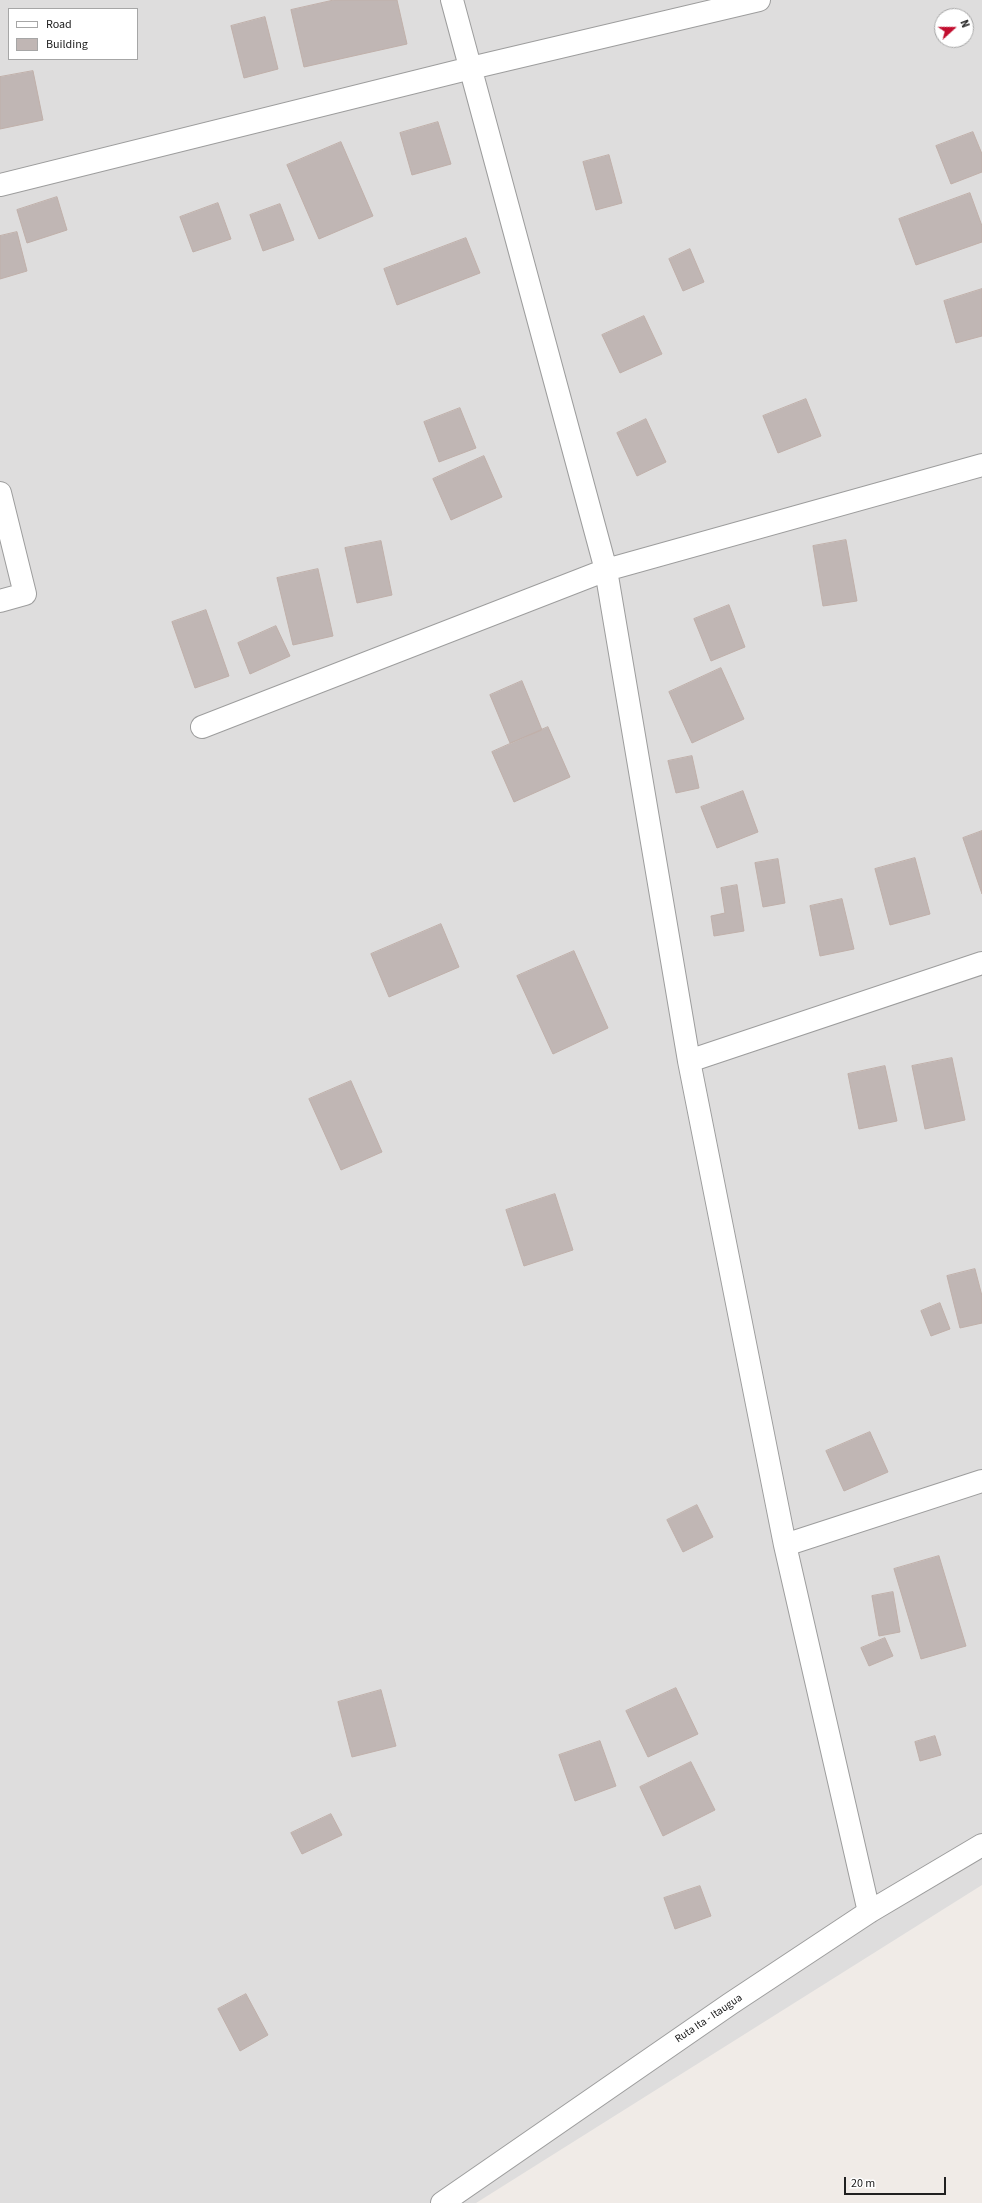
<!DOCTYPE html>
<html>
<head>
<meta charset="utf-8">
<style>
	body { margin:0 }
	#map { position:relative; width:982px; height:2203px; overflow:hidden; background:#f0ebe7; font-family:"Source Sans 3",sans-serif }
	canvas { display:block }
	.legend { position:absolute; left:8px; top:8px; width:130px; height:52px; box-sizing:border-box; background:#fff; border:1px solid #a6a6a6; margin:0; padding:5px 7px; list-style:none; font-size:12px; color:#202020 }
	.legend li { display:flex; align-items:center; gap:8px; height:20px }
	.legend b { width:20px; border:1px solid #a6a6a6 }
	.north { position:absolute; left:934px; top:8px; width:40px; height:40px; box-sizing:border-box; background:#fff; border:1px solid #a6a6a6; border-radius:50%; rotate:69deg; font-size:11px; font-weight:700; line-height:16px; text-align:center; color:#202020 }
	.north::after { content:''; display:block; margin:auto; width:14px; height:18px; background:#c20e2f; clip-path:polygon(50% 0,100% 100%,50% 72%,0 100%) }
	.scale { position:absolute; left:844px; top:2177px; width:102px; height:18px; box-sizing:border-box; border:2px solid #202020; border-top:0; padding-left:5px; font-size:12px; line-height:14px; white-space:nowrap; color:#202020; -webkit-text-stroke:3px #fff; paint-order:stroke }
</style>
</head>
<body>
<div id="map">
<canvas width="982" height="2203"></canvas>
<ul class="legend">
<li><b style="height:5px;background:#fff"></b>Road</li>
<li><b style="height:11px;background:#c0b6b4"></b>Building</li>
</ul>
<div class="north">N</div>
<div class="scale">20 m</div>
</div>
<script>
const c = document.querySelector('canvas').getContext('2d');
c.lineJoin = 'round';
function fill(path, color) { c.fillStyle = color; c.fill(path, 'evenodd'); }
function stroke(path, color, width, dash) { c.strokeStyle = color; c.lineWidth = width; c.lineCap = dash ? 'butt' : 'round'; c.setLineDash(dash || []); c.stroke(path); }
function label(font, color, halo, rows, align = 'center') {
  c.font = font + ' "Source Sans 3",sans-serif'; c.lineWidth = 3.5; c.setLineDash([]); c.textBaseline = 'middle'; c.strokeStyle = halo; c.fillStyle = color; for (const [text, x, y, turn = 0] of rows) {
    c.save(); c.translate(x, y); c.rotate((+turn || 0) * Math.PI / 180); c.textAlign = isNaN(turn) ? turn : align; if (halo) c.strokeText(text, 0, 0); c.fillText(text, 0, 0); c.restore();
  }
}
const residential = new Path2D(`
	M0,0H982V1885L476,2203H0ZM9,9H137V59H9ZM942,16H966V40H942Z`);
const building = new Path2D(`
	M334,0H397L407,44L304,67L291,10Z
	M265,17L278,69L244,78L231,26Z
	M33,71L43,120L0,129V77Z
	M438,122L451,164L412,175L400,133Z
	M973,132L982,154V172L951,184L936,146Z
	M341,142L373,216L319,239L287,165Z
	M609,155L622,203L596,210L583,162Z
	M970,193L982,226V242L916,265L899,219Z
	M57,197L67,230L27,243L17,210Z
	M218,203L231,239L193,252L180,217Z
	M280,204L294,240L263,251L250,215Z
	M17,232L27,271L0,279V236Z
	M466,238L480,273L397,305L384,269Z
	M690,249L704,282L683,291L669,259Z
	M982,289V336L956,343L944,301Z
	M644,316L662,354L620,373L602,335Z
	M806,399L821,436L778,453L763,416Z
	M460,408L476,448L439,462L424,422Z
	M646,419L666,462L637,476L617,433Z
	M484,456L502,497L451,520L433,479Z
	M846,540L857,601L823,606L813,546Z
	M381,541L392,595L357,603L345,548Z
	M318,569L333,636L293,645L277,578Z
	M729,605L745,647L711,661L694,619Z
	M206,610L229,676L195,688L172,622Z
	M276,626L290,656L250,674L238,643Z
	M721,668L744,719L692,743L669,692Z
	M522,681L542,730L510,743L490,695Z
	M548,727L570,777L514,802L492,752Z
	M692,756L699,788L676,793L668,761Z
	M743,791L758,832L717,848L701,807Z
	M982,831V894L963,838Z
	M915,858L930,914L890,925L875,869Z
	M778,859L785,903L763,907L755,863Z
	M737,885L744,931L714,936L711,916L725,913L721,888Z
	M842,899L854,949L820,956L810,906Z
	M441,924L459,967L389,997L371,954Z
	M574,951L608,1028L553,1054L517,976Z
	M952,1058L965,1120L925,1129L912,1066Z
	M885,1066L897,1121L859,1129L848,1074Z
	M351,1081L382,1152L341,1170L309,1099Z
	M555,1194L573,1250L524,1266L506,1210Z
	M975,1269L982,1296V1323L960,1328L947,1276Z
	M940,1303L950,1329L931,1336L921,1311Z
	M870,1432L888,1472L844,1491L826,1451Z
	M697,1505L713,1537L683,1552L667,1520Z
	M939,1556L966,1646L921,1659L894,1569Z
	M893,1592L900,1632L879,1636L872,1596Z
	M885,1638L893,1656L869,1666L861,1648Z
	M676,1688L698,1734L648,1757L626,1711Z
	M381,1690L396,1746L352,1757L338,1702Z
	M935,1736L941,1755L920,1761L915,1742Z
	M600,1741L616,1786L575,1801L559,1755Z
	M691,1762L715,1810L663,1836L640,1787Z
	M331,1814L342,1835L302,1854L291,1833Z
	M700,1886L711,1916L675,1929L664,1898Z
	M246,1994L268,2035L240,2051L218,2009Z`);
const street = new Path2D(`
	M452,0L606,570L689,1061L785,1545L869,1912
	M0,185L471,68L759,0
	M0,493L25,594L0,601
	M202,727L606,570L982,465
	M689,1061L982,963
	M785,1545L982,1481
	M442,2203L730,2004L869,1912L982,1845`);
const streetNames = [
	["Ruta Ita - Itaugua",709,2019,-34]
];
fill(residential, '#dedddd');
fill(building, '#c0b6b4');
stroke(building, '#c0b0aa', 1);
stroke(street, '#9d9d9d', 24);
stroke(street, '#fff', 22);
label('11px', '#202020', '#fff', streetNames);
</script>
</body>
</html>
